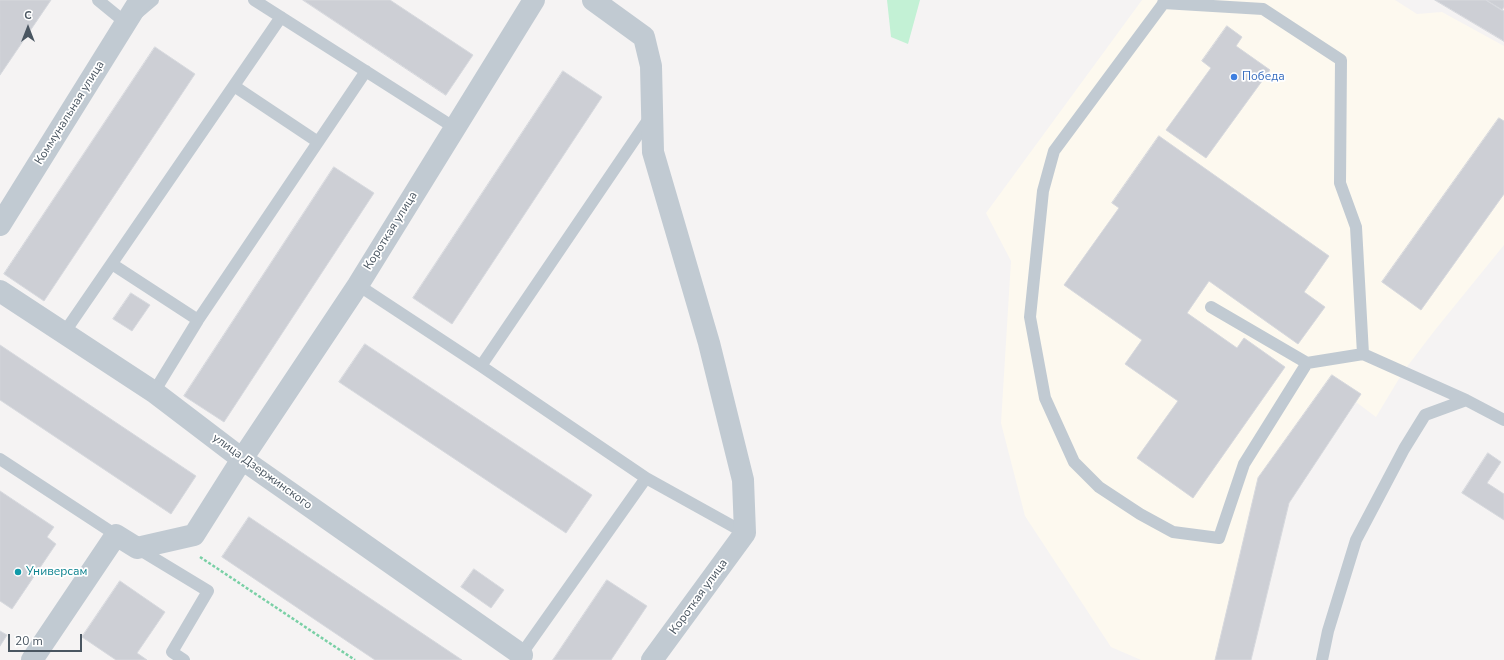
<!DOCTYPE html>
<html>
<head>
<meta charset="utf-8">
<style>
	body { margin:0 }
	#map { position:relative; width:1504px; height:660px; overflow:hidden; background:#f5f3f3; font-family:"Nunito Sans",sans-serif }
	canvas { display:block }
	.north { position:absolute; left:8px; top:8px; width:40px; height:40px; -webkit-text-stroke:3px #fff; paint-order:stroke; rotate:0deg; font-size:11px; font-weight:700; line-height:16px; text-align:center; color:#4a5661 }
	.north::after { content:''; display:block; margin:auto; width:14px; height:18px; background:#4a5661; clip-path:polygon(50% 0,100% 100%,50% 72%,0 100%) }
	.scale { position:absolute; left:8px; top:634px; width:74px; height:18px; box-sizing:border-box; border:2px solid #4a5661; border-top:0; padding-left:5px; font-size:12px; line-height:14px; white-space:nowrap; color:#4a5661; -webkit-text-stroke:3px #fff; paint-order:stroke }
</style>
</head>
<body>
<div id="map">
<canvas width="1504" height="660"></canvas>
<div class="north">С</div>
<div class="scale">20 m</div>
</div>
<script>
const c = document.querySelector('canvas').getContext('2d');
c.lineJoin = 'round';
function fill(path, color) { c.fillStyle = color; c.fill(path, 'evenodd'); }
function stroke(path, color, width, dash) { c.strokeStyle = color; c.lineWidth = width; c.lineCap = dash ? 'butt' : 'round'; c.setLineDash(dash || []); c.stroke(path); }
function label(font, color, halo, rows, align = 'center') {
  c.font = font + ' "Nunito Sans",sans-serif'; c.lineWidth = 3.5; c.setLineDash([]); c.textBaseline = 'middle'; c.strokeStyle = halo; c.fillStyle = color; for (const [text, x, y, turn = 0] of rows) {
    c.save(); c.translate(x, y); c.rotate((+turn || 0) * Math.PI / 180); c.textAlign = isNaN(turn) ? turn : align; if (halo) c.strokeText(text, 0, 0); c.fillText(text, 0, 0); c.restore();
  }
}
const commercial = new Path2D(`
	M1142,0H1395L1417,14L1442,12L1504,46V245L1435,330L1403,372L1376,417L1356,402L1289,503L1251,660H1141L1111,647L1025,516L1001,423L1011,261L986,213Z`);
const green = new Path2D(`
	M887,0H920L908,44L891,37Z`);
const building = new Path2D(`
	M0,0H51L0,75Z
	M303,0H390L473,55L446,95Z
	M1435,0H1486L1504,11V41Z
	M1486,0H1504V7L1502,10Z
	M1227,26L1242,37L1236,46L1270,70L1206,158L1166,130L1211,68L1202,61Z
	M155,47L195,74L44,301L4,274Z
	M563,71L602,97L452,324L413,298Z
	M1499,118L1504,121V194L1421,310L1382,282Z
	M1159,136L1329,256L1304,292L1325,307L1298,344L1209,281L1187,313L1237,348L1244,338L1285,367L1193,498L1137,458L1178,401L1125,364L1142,340L1064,285L1119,208L1112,203Z
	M334,167L374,193L224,422L184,396Z
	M131,293L150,305L132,331L113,319Z
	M365,344L592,495L566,533L339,382Z
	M0,345L196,476L171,514L0,400Z
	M1332,375L1361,394L1289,503L1251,660H1215L1258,478Z
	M1488,453L1501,462L1487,483L1504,494V520L1462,493Z
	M0,491L54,527L47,537L56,544L12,609L0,601Z
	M249,517L307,556L462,660H375L222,557Z
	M474,569L504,590L491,608L461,587Z
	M607,580L647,606L611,660H553Z
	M120,581L165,612L137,653L147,660H116L82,637Z
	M0,631L7,635L0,646Z`);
const path = new Path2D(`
	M200,557L355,660`);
const lane = new Path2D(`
	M98,0L126,23L153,0
	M254,0L455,128
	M1166,0L1054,151L1043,191L1030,317L1045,398L1074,462L1099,487L1140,514L1173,532L1219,538L1244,464L1307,363
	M1163,3L1263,9L1341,60L1340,183L1356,227L1363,354
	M234,86L318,142
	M112,264L198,320
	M358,285L481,366L646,478L745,533
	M1211,307L1307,363L1363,354L1466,400L1504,420
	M64,333L281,17
	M481,366L650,117
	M154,392L198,320L366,71
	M0,459L116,535
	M137,548L208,591L172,652L184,660
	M518,659L646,478
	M1322,660L1328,631L1356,540L1404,449L1425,415L1466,400`);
const street = new Path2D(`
	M593,0L644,37L651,66L653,152L709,343L743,480L745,533L652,660
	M0,225L140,0
	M0,291L154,392L242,459L522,655
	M32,660L116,535L137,548L194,535L242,459L358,285L534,0`);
const markers = [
	[1234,77,4,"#3f7fe0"],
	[18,572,4,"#0f9aa8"]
];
const shopNames = [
	["Победа",1242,77]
];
const streetNames = [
	["Коммунальная улица",70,113,-58],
	["Короткая улица",391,231,-58],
	["улица Дзержинского",262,472,36],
	["Короткая улица",699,597,-54]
];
const cultureNames = [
	["Универсам",26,572]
];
fill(commercial, '#fdf9ef');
fill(green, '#c3f1d5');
fill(building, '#cdcfd5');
stroke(building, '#d7d9de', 1);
stroke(path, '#7ad0a6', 2.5, [3, 2]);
stroke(lane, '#c1cad2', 12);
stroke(street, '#c1cad2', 22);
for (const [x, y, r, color] of markers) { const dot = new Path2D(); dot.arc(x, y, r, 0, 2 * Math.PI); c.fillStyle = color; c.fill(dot); stroke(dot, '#fff', 1.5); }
label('12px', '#366cbe', '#fff', shopNames, 'left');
label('12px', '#4a5661', '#fff', streetNames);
label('12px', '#0d838f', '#fff', cultureNames, 'left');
</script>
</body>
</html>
